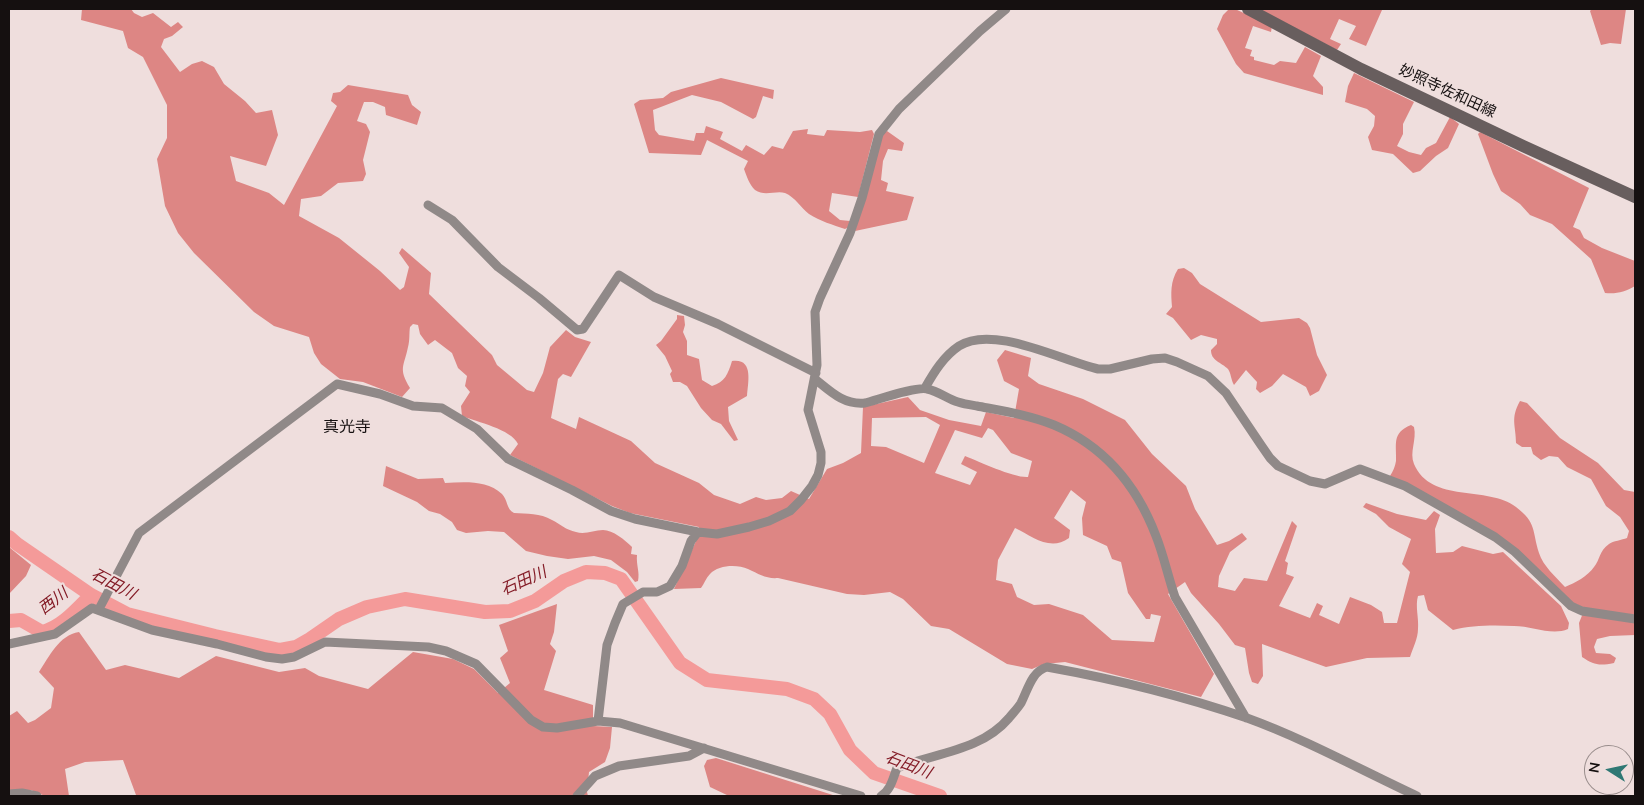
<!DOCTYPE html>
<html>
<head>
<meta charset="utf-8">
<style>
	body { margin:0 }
	#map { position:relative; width:1644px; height:805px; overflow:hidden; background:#efdedd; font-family:"Nunito Sans",sans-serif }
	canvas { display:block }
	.frame { position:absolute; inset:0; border:10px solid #151010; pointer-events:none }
	.north { position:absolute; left:1584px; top:745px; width:50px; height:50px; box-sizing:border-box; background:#efdedd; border:1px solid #988c8b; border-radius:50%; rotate:280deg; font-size:14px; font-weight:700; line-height:20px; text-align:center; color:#151010 }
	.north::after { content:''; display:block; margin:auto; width:18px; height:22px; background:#2f7874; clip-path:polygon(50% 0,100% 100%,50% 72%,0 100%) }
</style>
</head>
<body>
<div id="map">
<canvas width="1644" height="805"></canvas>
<div class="frame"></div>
<div class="north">N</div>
</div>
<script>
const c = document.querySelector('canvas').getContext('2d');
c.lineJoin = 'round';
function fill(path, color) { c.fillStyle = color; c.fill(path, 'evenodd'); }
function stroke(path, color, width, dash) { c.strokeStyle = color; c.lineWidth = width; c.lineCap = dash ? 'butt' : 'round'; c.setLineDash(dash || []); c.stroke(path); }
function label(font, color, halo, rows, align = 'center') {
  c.font = font + ' "Nunito Sans","Noto Sans JP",sans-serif'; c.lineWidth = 4; c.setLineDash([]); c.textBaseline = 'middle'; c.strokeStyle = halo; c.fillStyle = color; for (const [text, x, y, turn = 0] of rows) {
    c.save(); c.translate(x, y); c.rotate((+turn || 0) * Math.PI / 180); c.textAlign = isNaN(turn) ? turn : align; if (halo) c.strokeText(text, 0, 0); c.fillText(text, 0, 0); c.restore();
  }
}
const forest = new Path2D(`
	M82,9H131L134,13L142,17L153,13L171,27L178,22L183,27L172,36L164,39L161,47L180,72L192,64L202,61L214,67L224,84L245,101L256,113L272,110L278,135L266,166L230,156L236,181L269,193L284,205L337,106L331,101L333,93L340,92L348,85L408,95L412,105L421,112L417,125L386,115L385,107L373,102H364L357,121L366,124L370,132L363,160L366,174L363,181L338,183L321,196L301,199L299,216L339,238L380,271L400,290L404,287L409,267L399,253L402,248L431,273L429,294L492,355L497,365L527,390L534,392L543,373L550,347L566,330L575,337L591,342L571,377L563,374L558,379L551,418L576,429L579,417L631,441L655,463L699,483L714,495L740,504L756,497L766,500L782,498L791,491L809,499L827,469L843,463L861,453L863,407L908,397L920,410L949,420L981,426L986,412L1014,418L1019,389L1004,381L997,360L1005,350L1031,358L1028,376L1039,384L1083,399L1125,420L1152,454L1186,486L1195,509L1217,545L1229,541L1242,533L1247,539L1230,552L1219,576L1218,587L1235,591L1244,578L1267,581L1292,521L1297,526L1285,561L1288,563L1286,574L1294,577L1279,606L1310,618L1317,603L1323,606L1319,615L1339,624L1350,597L1371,605L1382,612L1384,623H1397L1410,572L1402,564L1411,539L1389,527L1376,514L1363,507L1366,503L1397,514L1426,520L1434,511L1440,515L1435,529L1436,553L1453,552L1462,546L1493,554L1503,552L1561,606L1569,623L1568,629C1552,636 1532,626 1514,626C1494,625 1472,625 1453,630L1428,610L1424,595L1418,596C1415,606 1419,618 1418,629C1418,638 1413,648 1410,657L1367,658L1326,667L1262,644L1263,676L1258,684L1252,682L1249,673L1245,648L1235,645L1219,624L1191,593L1185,582L1168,594L1214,674L1201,697L1065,662L1044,664L1032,669L1007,664L949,629L931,626L903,599L890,592L864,595L847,594L778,578C766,579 759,574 748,569C737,564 718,565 710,574C706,578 704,584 701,588L674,589L697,539L699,527L630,513L612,506L510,455L518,444C511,429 477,422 462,416L461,406L470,392L465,386L467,376L458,368L452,353L435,340L428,345L420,334L418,325L413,324L410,327C409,333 410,340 408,347C404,367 398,368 410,388L402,397L363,382L340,379L321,364L314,353L309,337L274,326L254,312L194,253L178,233L165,206L157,159L167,138V105L143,57L128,48L123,31L81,20ZM926,417L940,425L924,463L886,447L871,446L872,418ZM988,428L993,430L1011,453L1032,461L1028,477C1014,478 980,462 965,456L961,464L977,472L970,485L935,473L955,430L982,438ZM1071,490L1086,502L1082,518L1083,535L1107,546L1112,559L1121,562L1128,593L1146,619H1150L1151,614L1161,616L1154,642L1112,640L1083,615L1049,604L1034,605L1017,597L1012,584L996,580L998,560L1015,528C1032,536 1050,552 1069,538L1070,530L1054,518Z
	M1229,9H1235L1272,26L1271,32L1253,26L1245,48L1252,50L1250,56L1254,57V60L1274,65L1280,61L1296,63L1305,47L1321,56L1313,76L1323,87V95L1244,73L1236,64L1217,29L1223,15Z
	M1259,9H1376L1382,10L1366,46L1349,39L1356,26L1339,19L1330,39L1341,44L1337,50Z
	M1592,9H1626L1621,44L1610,43L1601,45L1590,11Z
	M1354,73L1414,102L1403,124V134L1397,146L1409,152L1421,155L1426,148L1436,143L1450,117L1459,124L1448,148L1436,156L1420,171L1413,173L1393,154L1372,150L1368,137L1374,126L1375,116L1367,109L1345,102L1348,86Z
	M721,78L774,90L773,99L763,96L756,117L753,119L721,102L692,95L653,110L655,130L659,135L694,141L696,133H704L706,126L723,132L720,139L742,151L746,145L764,155L772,146L783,149L793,131L808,129L807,134L824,136L827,130L860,132L872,130L874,134L858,197L832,193L829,211L840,220L850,221L849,227L845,229C833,225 820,221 809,214C801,208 795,197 785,193C776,190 765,197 755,190C749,184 747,177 744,169L748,161L707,140L701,155L649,153L634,104L640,100L663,98L671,92Z
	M887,131L904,143L902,151L888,149L883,161L881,180L888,183L886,191L914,197L907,220L855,231L883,133Z
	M1480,132L1589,188L1573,227L1580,230L1584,238L1602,248L1635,261V286C1625,292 1617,294 1605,293L1591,259L1552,224L1530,215L1520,204L1501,191L1493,174L1478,134Z
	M1184,268L1192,273L1200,284L1261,322L1299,318L1307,323L1310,328L1317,355L1327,375L1319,391L1310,396L1306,387L1283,374L1272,386L1260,393L1256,389L1257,382L1246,370L1234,385C1231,380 1231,373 1228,369C1221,362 1211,361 1211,350L1217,344V339L1201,335L1191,340L1173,318L1166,314L1172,307C1171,293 1170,282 1178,269Z
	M677,315L684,316L685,325L683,332L687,341V355L699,359L702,380L712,386C725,382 728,374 732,361C754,358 748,382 747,396L728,407L729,421L738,440L734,441L721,424L712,420L701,408L687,386L680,382H673L670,374L672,371L665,356L656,345L661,341L677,319Z
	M1520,401L1527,403L1560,438L1598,463L1624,490L1635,492V635L1610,636L1597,639L1594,647L1596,653L1610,654L1616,658L1614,663C1599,666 1594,665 1582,657L1579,623L1585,608L1573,603L1521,554L1390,476C1393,471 1395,467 1396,461C1397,445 1391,433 1411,425L1414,427C1417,440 1409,452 1414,464C1431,504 1488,485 1516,507C1537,523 1532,531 1539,553C1543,566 1556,577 1565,587C1575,583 1588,576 1594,567C1600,560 1599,551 1609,544C1613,541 1622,540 1627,538L1629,531L1620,517L1606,506L1591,479L1567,467L1558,457L1549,456L1541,460L1533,454L1531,447H1522L1516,443C1516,425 1510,419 1520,401Z
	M386,466L418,479L443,478L445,483C465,482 487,480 502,494C508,500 506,509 514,513C527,514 540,513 552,520C560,524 566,530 576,532C585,535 594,530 603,530C613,530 625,540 632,547L631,554L637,555C636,565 640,572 638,581L635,582L627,572L611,560L594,556L568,559L547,556L526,551L504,532L488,531L466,533L457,530L452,522L440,514L429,511L417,502L383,486Z
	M9,547L31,565L26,576L9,594Z
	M557,604L554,632L550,644L556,651L544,690L593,705V726L612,727L610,748L605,762L589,772L587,792L588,796H158L136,795L123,760L85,762L65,769L69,796H45L31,790H9V716L17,711L28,723L35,720L51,708L54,688L39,672C49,657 59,635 79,632L106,670L125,665L179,678L216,656L279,672L305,668L319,676L368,689L413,652L453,659L474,669L498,693L510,683L500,658L508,651L499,625Z
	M716,758L836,796H729L710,787L704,766L707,760Z`);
const river = new Path2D(`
	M9,537L17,544L91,595L127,614L215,636L280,650L296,647L310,639L339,619L367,607L405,599L485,612L510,611L535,601L564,581L586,572L605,573L621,579L680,663L707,680L787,689L814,699L830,714L850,750L874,773L940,796
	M9,621L21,620L42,632C62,627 77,609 91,595`);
const minor = new Path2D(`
	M428,205L452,220L498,267L539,298L577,330L583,329L619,275L654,297L718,324L816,373
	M815,379C831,392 844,405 865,403C877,400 917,386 927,389C938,391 948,399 958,402C964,404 971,405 977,406C1003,411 1029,415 1054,425C1104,446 1137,486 1156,536C1164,556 1168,577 1175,597L1246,718
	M925,388C934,372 944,356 959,346C993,324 1062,361 1098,369H1110L1152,359L1165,358L1177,362L1208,376L1226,393L1261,445L1270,458L1278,466L1310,481L1325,484L1360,469L1405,486L1495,537L1515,552L1571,606L1582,611L1635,619
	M99,609L139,533L337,384L380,394L413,406L442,408L477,429L508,459L572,490L611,511L635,519L698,532L717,534L749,527L769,521L790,511L801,500L812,486L818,475L821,463V452L808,410L817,365L815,312L820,298L850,233L862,198L879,134L899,109L980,31L1006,9
	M9,644L55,634L92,608L152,630L217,644L266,657L282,659L294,657L325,642L428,647L446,651L476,664L531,720L543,727L557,728L598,721L620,723L861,796
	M598,721L607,645L615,623L623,604L643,592H657L670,586L682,566L691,541L698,532
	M9,794L22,793L37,796
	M577,796L595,776L619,766L689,756L704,748
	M881,796C891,790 893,778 897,768C935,753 981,751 1009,718C1013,713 1018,708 1021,703C1028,689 1032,671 1047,667C1114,679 1183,696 1247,718C1305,739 1361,770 1417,796`);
const secondary = new Path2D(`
	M1248,9L1361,69L1523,146L1635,197`);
const streetNames = [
	["妙照寺佐和田線",1447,92,25]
];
const neighbourhoodNames = [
	["真光寺",347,428]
];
const waterNames = [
	["石田川",524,582,-24],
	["石田川",113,585,28],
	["西川",54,602,-37],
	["石田川",908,766,21]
];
fill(forest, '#dd8684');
stroke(river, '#f49a99', 14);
stroke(minor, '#908988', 9);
stroke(secondary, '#685e5e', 12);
label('15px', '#151010', '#efdedd', streetNames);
label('16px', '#151010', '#efdedd', neighbourhoodNames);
label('italic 16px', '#841c27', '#efdedd', waterNames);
</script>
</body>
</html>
